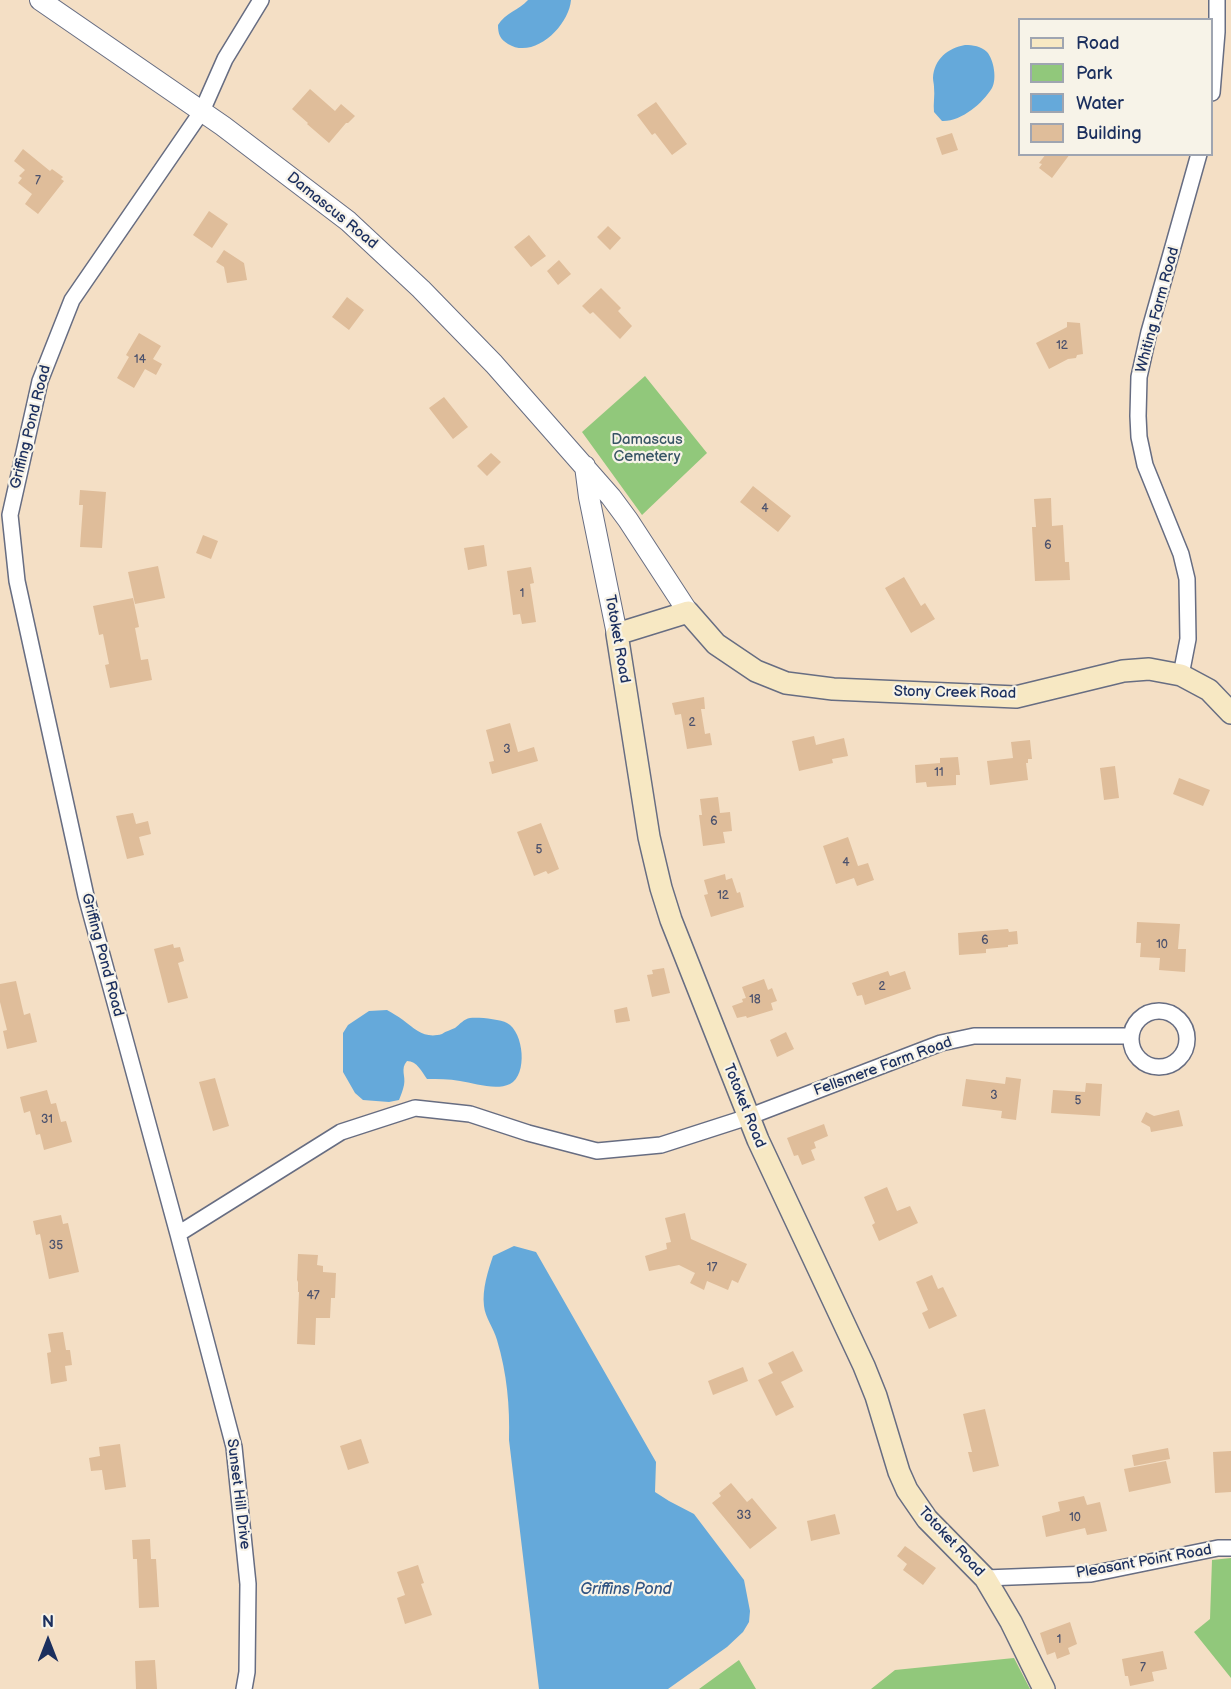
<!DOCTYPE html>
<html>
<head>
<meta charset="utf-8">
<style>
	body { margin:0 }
	#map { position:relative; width:1231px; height:1689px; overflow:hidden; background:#f4dfc5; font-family:"Balsamiq Sans",sans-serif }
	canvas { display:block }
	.legend { position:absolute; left:1018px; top:18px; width:195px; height:138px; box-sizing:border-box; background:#f7f3e8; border:2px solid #9fa5b1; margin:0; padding:8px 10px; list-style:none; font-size:18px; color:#1b2f5e }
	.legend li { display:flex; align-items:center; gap:12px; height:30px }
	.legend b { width:30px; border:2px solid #9fa5b1 }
	.north { position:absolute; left:18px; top:1611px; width:60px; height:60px; -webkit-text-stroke:4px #f7f3e8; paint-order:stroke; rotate:0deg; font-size:16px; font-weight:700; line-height:24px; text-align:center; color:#1b2f5e }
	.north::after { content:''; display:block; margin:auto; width:21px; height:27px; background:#1b2f5e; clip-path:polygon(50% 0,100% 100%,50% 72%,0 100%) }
</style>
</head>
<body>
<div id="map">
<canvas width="1231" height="1689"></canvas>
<ul class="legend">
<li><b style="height:8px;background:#f7e8c3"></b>Road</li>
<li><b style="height:16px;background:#91c87b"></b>Park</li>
<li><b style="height:16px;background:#65a9da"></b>Water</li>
<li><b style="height:16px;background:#dfbd9a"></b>Building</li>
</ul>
<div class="north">N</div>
</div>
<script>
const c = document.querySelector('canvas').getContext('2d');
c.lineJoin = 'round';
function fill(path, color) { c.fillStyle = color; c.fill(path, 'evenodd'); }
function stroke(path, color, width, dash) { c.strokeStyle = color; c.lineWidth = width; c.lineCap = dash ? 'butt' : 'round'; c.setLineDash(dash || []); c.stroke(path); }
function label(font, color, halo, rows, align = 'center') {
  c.font = font + ' "Balsamiq Sans",sans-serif'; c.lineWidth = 4.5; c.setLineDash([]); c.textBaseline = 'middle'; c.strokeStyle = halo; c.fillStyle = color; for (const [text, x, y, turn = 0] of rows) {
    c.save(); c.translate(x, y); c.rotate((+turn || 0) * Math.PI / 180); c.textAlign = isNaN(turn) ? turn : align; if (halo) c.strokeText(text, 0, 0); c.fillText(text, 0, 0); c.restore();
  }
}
const green = new Path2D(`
	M645,376L707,453L642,515L582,432Z
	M1231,1558V1678L1194,1632L1210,1619L1212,1560Z
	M1014,1658L1030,1689H871L895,1670Z
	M739,1660L756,1689H699Z`);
const water = new Path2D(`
	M528,0H571C569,26 534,60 508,44C500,39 498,34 498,25C505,13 519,10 528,0Z
	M965,45C973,45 981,46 987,52C994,60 997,79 992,88C983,103 961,122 942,121L934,112C933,104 935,96 934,87C934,84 933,81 933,78C934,59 948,48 965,45Z
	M387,1010C392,1013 398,1016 403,1020C416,1030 425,1039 442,1034C446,1031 451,1030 455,1028C460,1024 464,1019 470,1018C478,1017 500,1019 507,1023C524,1032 528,1075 510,1084C495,1091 475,1083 460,1081C449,1079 438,1079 427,1079C422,1072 417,1061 407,1061C400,1069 406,1076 404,1085C403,1090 401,1095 399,1100L389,1102L363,1100L355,1093L343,1072V1033L348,1025L369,1011Z
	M514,1246L536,1252L656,1462L655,1492L669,1501L694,1514L744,1580L750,1611L749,1622L743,1632L727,1647L668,1689H539L509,1440C510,1407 507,1373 497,1340C494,1329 485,1317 484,1306C482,1289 488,1271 493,1256Z`);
const building = new Path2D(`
	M310,89L335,111L341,104L355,116L348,123H346L329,143L307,124L308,123L292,109Z
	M656,102L687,144L672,155L655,133L652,135L637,115Z
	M952,133L958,150L942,155L936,138Z
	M23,149L50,171L52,169L63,177L61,179L64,181L38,214L25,204L32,194L18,183L22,178L19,176L25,170L14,161Z
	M1046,154H1070L1052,178L1039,168L1042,164L1039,163Z
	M209,211L228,224L212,248L193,235Z
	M608,226L621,238L610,250L597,237Z
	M529,235L546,256L531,267L514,247Z
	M224,250L244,263L247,280L227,283L224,267L216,262Z
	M559,260L571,274L558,285L547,271Z
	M601,288L621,308L618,311L632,326L620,339L593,312L590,314L582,306Z
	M347,297L364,310L349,330L332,317Z
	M1067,322L1080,323L1083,354L1077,355L1076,358L1068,359L1049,369L1036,343L1067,327Z
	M139,333L161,346L153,359L162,364L156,375L145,369L134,388L117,378L129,357L126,355Z
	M444,397L468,427L453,439L429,408Z
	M491,453L501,462L487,476L477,466Z
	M753,486L791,516L778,532L740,502Z
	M80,490L106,492L102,548L80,547L83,505H79Z
	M1051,498L1052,526L1063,525L1065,562H1069L1070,580L1035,581L1032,527H1036L1034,499Z
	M203,535L218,541L211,559L196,553Z
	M484,545L487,566L468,570L464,548Z
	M158,566L165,598L135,604L128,572Z
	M531,567L534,583L530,584L536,622L522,624L520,614L513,615L507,571Z
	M904,577L921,606L925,603L935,619L911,633L885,588Z
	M133,598L139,627L135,628L141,660L148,659L152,680L110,688L105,665L109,664L103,634L99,635L93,606Z
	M704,697L705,709H701L705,734L710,733L712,745L687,749L681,714L675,715L672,703Z
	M510,723L518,752L534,747L538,761L492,774L489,762L494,761L486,730Z
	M814,736L816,745L844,738L848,756L832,759L833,763L799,771L792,741Z
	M1030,740L1032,759H1028V763H1026L1028,780L990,785L987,761L1013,758L1011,742Z
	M958,757L960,775H956V785L927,787L926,782L916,783L915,765L940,763V758Z
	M1115,766L1119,798L1104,800L1100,768Z
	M1179,778L1210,790L1203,806L1173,794Z
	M718,797L720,813L730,812L732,831L723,832L725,843L703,846L699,815H702L700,799Z
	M133,813L136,824L148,821L151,834L139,837L144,855L127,859L116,816Z
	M541,823L559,869L548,874L546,871L534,876L517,832Z
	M848,837L858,866L868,863L874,880L857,886L854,878L836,884L823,846Z
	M725,874L726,880L732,878L737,893L740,892L744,907L711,917L704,895L708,894L704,880Z
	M1137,922L1180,924L1178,949H1186L1185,972L1159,970L1160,958L1140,957L1141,943H1136Z
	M1008,929L1009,932L1017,931L1018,944L1008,945V947L986,949V953L959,955L958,933Z
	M173,944L174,948L180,947L184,961L178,963L188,998L168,1003L154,949Z
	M664,968L670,993L652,997L647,975L653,974L652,970Z
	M888,971L890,976L905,971L911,989L865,1005L862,995L857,996L852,983Z
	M764,979L768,990L772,988L777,1001L771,1003L773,1010L747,1018L746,1016L737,1018L732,1006L743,1002L742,999L746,998L742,987Z
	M16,981L24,1015L30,1013L37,1042L7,1049L3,1031L7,1030L0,1002V984Z
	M627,1007L630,1021L616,1023L614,1010Z
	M786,1032L794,1049L777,1057L770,1040Z
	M1006,1077L1021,1079L1016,1120L1001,1118L1002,1111L962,1106L966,1079L1005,1084Z
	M215,1078L229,1126L213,1131L199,1082Z
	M1086,1083L1102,1084L1100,1116L1051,1113L1053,1090L1085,1092Z
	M47,1090L51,1104L56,1103L61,1122L66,1121L72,1142L44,1150L40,1134L36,1135L30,1111L24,1113L20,1097Z
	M1179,1110L1183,1126L1151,1132L1150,1127L1141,1122L1146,1112L1154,1116Z
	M824,1124L828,1136L814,1142L816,1148L811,1150L815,1160L802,1165L798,1155L794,1156L787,1138Z
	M887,1187L897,1211L910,1206L918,1223L879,1241L872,1225L875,1223L864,1197Z
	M685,1213L691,1239L747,1264L738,1283L732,1280L728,1290L707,1281L704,1290L690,1283L695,1273L679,1265L649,1271L645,1256L667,1249L666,1243L671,1242L665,1218Z
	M61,1215L63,1224L68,1223L79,1272L49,1279L40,1234L36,1235L33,1221Z
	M298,1254L318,1255L317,1265L323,1266V1272L336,1273L335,1298H331L330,1318H316L315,1345L297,1344L299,1292H298V1282L297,1280Z
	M932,1275L938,1289L943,1287L957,1316L929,1329L922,1313L928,1310L916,1282Z
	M63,1332L66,1350H70L72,1365L65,1366L67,1381L51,1384L47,1353L51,1352L48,1334Z
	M793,1351L803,1371L781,1382L794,1407L776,1416L758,1380L773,1373L768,1363Z
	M743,1367L748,1381L713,1395L708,1381Z
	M985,1409L999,1466L973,1472L968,1452H972L963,1414Z
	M361,1439L369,1463L348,1470L340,1446Z
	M120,1444L126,1487L105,1490L102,1470L91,1471L89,1458L100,1456L99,1447Z
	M1168,1448L1170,1459L1134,1466L1132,1455Z
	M1231,1451V1492L1215,1493L1213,1452Z
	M1166,1461L1171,1483L1129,1492L1124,1469Z
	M731,1483L747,1502L752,1498L777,1528L750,1549L712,1503L721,1496L719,1493Z
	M1084,1496L1087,1505L1100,1502L1107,1531L1087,1535L1085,1528L1046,1537L1042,1516L1060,1511L1058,1502Z
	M835,1514L840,1534L811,1541L807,1521Z
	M150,1539L151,1559H156L159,1607L139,1608L137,1559H133L132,1540Z
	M905,1546L936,1568L923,1585L903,1570L907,1564L897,1556Z
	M418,1565L424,1583L421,1584L432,1615L405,1624L397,1598L405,1595L397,1572Z
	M1070,1622L1077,1644L1068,1648L1070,1654L1057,1659L1055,1652L1047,1655L1040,1633Z
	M1163,1651L1167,1669L1152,1672L1154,1681L1130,1686L1128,1676H1125L1122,1659Z
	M155,1660L157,1689H136L135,1661Z`);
const minor = new Path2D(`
	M1212,93L1217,32V0
	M1181,675L1188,639L1187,579L1181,554L1145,465L1139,437L1138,416L1139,377L1149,332L1199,154
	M1131 1039a28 28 0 1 1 56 0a28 28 0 1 1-56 0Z
	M178,1234L341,1132L415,1108L470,1114L528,1133L597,1151L661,1145L748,1117L941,1043L974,1036H1131
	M985,1578L1091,1574L1218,1548H1231
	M244,1689L247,1672L248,1584L234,1447L178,1234L86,896L17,581L10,515L40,381L72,300L202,111L225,59L261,0`);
const tertiary = new Path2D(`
	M40,0L223,126L348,221L421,289L494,364L611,497L628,520L688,612
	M585,466L589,497L617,634`);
const secondary = new Path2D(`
	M1044,1689L1011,1622L985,1578L927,1519L907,1490L899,1472L876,1396L864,1366L758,1140L671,920L661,888L649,837L617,634L688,612L716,644L756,671L786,683L833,689L1016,697L1123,671L1149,669L1181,675L1209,690L1231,713`);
const numberNames = [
	["7",38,181],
	["12",1062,346],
	["14",140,360],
	["4",765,509],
	["6",1048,546],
	["1",522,594],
	["2",692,723],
	["3",507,750],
	["11",939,773],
	["6",714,822],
	["5",539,850],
	["4",846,863],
	["12",723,896],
	["6",985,941],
	["10",1162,945],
	["2",882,987],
	["18",755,1000],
	["3",994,1096],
	["5",1078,1101],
	["31",47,1120],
	["35",56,1246],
	["17",712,1268],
	["47",313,1296],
	["33",744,1516],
	["10",1075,1518],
	["1",1059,1640],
	["7",1143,1668]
];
const streetNames = [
	["Damascus Road",332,211,39],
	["Whiting Farm Road",1158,310,-75],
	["Griffing Pond Road",31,427,-76],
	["Totoket Road",617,639,80],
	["Stony Creek Road",955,693,1],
	["Griffing Pond Road",102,955,75],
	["Fellsmere Farm Road",883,1067,-20],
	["Totoket Road",744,1106,68],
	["Sunset Hill Drive",238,1494,83],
	["Totoket Road",951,1542,47],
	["Pleasant Point Road",1144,1562,-10]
];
const parkNames = [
	["Damascus",647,440],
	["Cemetery",647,457]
];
const waterNames = [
	["Griffins Pond",626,1590]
];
fill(green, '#91c87b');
fill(water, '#65a9da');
fill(building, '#dfbd9a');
stroke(minor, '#676d82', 18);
stroke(tertiary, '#676d82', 22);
stroke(secondary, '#676d82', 24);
stroke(minor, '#fff', 15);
stroke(tertiary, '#fff', 20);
stroke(secondary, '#f7e8c3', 21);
label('12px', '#4c526d', null, numberNames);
label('15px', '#1b2f5e', '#f7f3e8', streetNames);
label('15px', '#385565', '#f7f3e8', parkNames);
label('italic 16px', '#315483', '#f7f3e8', waterNames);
</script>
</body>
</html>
